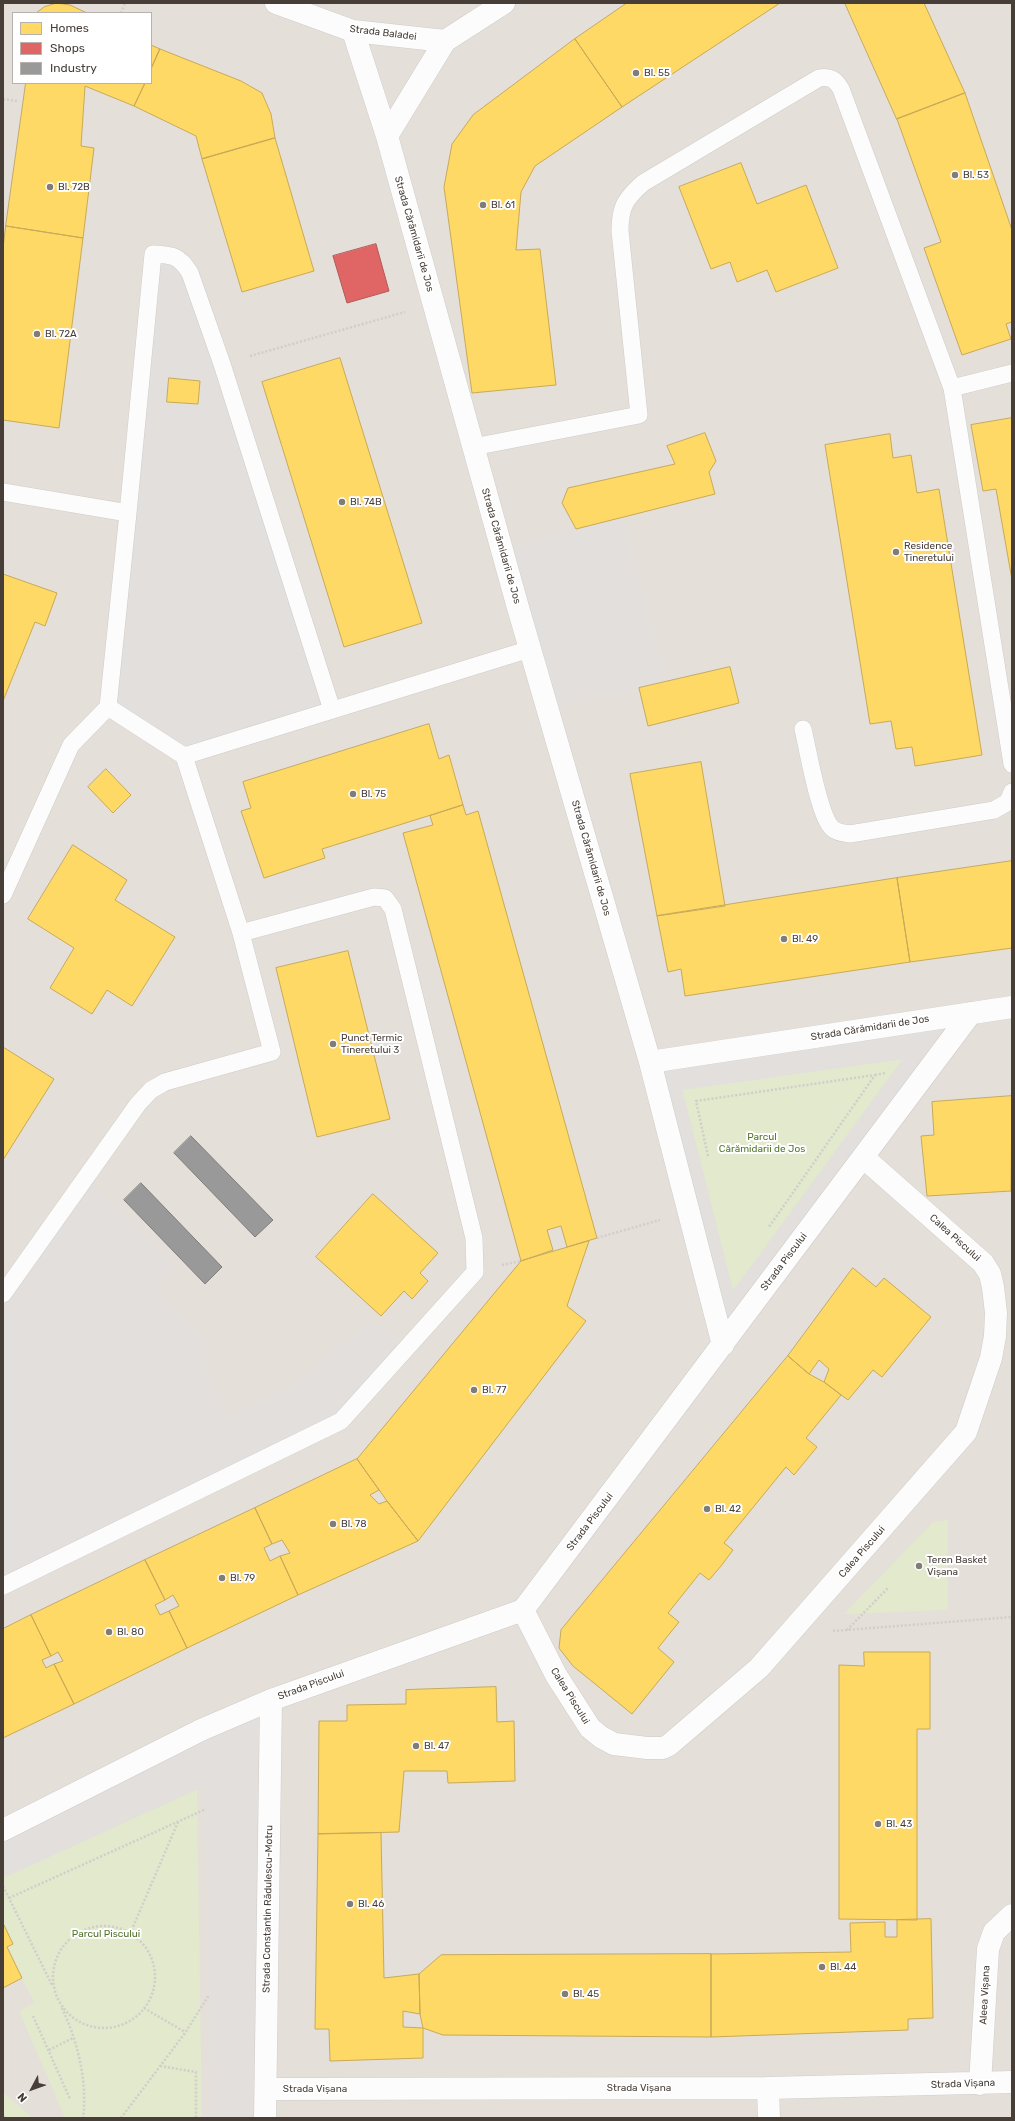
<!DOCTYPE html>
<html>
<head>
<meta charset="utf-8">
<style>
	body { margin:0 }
	#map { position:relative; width:1015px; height:2121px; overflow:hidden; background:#f1eeeb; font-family:Rubik,sans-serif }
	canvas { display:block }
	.frame { position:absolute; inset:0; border:4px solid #473e38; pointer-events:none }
	.legend { position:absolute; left:12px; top:12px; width:140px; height:72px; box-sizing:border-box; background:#fff; border:1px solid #b5b2af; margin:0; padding:5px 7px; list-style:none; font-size:12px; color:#473e38 }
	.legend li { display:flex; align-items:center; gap:8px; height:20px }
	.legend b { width:20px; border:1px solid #b5b2af }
	.north { position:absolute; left:12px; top:2069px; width:40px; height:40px; -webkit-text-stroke:3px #fff; paint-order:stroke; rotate:229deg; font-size:11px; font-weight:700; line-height:16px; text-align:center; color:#473e38 }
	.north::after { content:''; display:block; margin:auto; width:14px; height:18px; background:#473e38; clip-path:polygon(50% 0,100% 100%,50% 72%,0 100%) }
</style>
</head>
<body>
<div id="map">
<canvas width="1015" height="2121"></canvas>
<div class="frame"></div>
<ul class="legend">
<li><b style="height:11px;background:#ffd966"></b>Homes</li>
<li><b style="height:11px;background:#e06666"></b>Shops</li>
<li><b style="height:11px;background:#999"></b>Industry</li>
</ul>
<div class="north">N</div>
</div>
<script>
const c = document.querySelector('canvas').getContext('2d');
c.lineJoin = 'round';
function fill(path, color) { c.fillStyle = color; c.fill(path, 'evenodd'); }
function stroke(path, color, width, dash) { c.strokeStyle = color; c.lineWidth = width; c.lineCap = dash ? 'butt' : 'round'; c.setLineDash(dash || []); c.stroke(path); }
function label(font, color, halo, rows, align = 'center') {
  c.font = font + ' Rubik,sans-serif'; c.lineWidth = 4; c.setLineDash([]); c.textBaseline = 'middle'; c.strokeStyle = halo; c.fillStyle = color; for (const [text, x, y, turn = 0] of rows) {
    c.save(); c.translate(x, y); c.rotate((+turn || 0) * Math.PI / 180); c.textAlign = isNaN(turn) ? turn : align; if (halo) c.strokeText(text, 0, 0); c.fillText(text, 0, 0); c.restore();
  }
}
const residential = new Path2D(`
	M3,3H1012V2118H3ZM13,13H151V83H13Z`);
const green = new Path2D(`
	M903,1059L733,1291L682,1089Z
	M948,1520V1610L844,1614L933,1522Z
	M197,1789L202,2118H65L19,2011L34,2003L7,1947L13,1943L3,1923V1877Z
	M3,2092L33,2118H3Z`);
const parking = new Path2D(`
	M153,254L178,259L332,710L184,756L108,707Z
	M623,517L666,682L547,708L502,549Z
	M971,1013L723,1345L650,1062ZM903,1059L733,1291L682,1090Z
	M85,1178L178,1268L155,1288L198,1336L207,1374L228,1417L296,1385L369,1321L406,1348L345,1416L3,1585V1294Z
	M271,1700L263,2118H211L205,1786L3,1878V1830Z`);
const homes = new Path2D(`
	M57,3L70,5L87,13H36L44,7Z
	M627,3H780L622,107L575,39Z
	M845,3H924L965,93L897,119Z
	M575,39L622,107L535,166L521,192L516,250L540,249L556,385L472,393L444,187L452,144L473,115Z
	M151,45L160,49L151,69Z
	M160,49L241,81L262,93L271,114L275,138L202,159L196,136L134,106L145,83H151V69Z
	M26,83H145L134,106L85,86L81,146L94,148L83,238L6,226Z
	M965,93L1012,230V322L1006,324L1011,339L962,355L924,248L941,242L897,119Z
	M275,138L314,271L242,292L202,159Z
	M741,163L757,204L806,185L838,268L776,292L767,270L737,282L730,262L711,269L679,187Z
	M6,226L83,238L59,428L3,420V249Z
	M340,358L422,623L344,647L262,382Z
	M169,378L200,381L198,404L167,402Z
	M1012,418V580L996,489L983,491L971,425Z
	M705,433L716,461L709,472L715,494L576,529L562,503L568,488L675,464L667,446Z
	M890,434L893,458L911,455L917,493L939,489L982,755L915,766L912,747L896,749L891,721L870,724L825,445Z
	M3,574L57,593L45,626L35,622L3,701Z
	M730,667L739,703L648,726L639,688Z
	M429,724L439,759L449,755L463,805L322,849L325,858L264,878L241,811L251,808L243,782Z
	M701,762L725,906L657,916L630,774Z
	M106,769L131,795L113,813L88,787Z
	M463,805L466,815L478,811L597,1238L567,1247L561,1226L547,1230L553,1250L521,1261L403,833L433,825L430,816Z
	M73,845L127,880L115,900L175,937L132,1006L107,990L92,1014L50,988L74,948L28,919Z
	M1012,861V948L910,962L897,878Z
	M897,878L910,962L685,996L681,969L668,972L657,916Z
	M348,951L390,1119L317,1137L276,968Z
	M3,1047L54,1079L3,1160Z
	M1012,1096L1011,1191L927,1196L921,1136L934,1135L932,1102Z
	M373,1194L438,1253L420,1273L428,1281L412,1299L404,1291L381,1316L316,1257Z
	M589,1241L567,1306L586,1321L418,1541L387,1501L357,1459L521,1261Z
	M853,1268L876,1287L884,1278L931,1317L882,1377L873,1370L848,1400L824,1382L829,1369L819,1360L809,1374L788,1356Z
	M788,1356L809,1374L824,1382L841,1395L806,1438L817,1447L794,1475L786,1467L724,1543L733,1550L721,1566L709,1580L700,1573L668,1613L679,1622L658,1648L674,1662L632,1714L573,1666L559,1648L561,1630Z
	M357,1459L379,1490L370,1495L379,1504L387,1501L418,1541L298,1595L280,1556L290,1553L282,1540L272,1544L255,1508Z
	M255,1508L272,1544L264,1548L270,1561L280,1556L298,1595L187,1648L169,1611L179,1606L173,1595L165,1600L145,1560Z
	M145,1560L165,1600L155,1605L160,1615L169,1611L187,1648L74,1704L54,1664L63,1661L58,1652L51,1656L31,1615Z
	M31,1615L51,1656L42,1660L46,1668L54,1664L74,1704L3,1738V1629Z
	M864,1652H930V1729H917V1920L839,1919V1665L864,1666Z
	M496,1687L497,1722L514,1721L515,1781L448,1783L447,1771H404L399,1832L318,1834L319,1721H347V1705L406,1704V1690Z
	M381,1833L384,1978L419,1974L420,2014L403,2011V2027L423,2028V2058L330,2061L329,2029H315L318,1834Z
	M931,1919L933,2018L908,2019V2030L711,2037V1954L851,1952L850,1923L885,1922V1937H897V1920Z
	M3,1923L13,1944L7,1947L22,1978L3,1988Z
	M711,1954V2037L443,2035L423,2028L420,2014L419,1974L441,1955Z`);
const shops = new Path2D(`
	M376,244L389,291L347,303L333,256Z`);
const industry = new Path2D(`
	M191,1136L273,1220L255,1237L174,1153Z
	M141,1183L222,1267L205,1284L124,1200Z`);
const path = new Path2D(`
	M121,13L125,3
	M3,99L17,101
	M250,356L405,312
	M875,1075L886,1073
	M708,1156L696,1101L875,1075L769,1227
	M597,1238L660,1220
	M502,1265L521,1261
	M847,1630L888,1588
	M833,1631L1012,1617
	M3,1886L52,1985
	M9,1898L206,1809
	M53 1977a51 51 0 1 1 102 0a51 51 0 1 1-102 0Z
	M130,1934L178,1822
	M62,2008C77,2040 88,2082 83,2118
	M144,2008L185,2032
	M33,2016L70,2099
	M49,2050L73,2038
	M160,2066L196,2072V2118
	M3,2116L5,2118
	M121,2118L185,2033L209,1995`);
const service = new Path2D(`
	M952,388L1012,764
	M473,447L639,415L620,231C620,207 625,199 643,183L819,78C830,76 835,79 841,89L952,388L1012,373
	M3,492L128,513L108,707L184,756L530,649
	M128,513L153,254C172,255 179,255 190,273L222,364L332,710
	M803,729C808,750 819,816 832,828C837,833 844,833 850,834L994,810L1008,802L1012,792
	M3,895L71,745L108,707
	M3,1294L138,1104L151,1090L165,1082L272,1052L241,933L184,756
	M3,1586L341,1421L475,1272L474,1238L393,909L385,898L374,897L241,933`);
const minor = new Path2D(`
	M276,3L353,31L445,41
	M353,31L387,136L517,604L650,1062L723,1345
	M387,136L445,41L504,3
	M650,1062L1012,1007
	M523,1610L556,1675L590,1728L601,1737L614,1744L647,1748H663L669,1745L759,1668L966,1432L991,1358L995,1336L996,1313L993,1287L990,1274L983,1263L863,1157
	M3,1830L201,1730L271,1700L523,1610L971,1013
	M980,2084L988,1949L994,1932L1012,1915
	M768,2088L769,2118
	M266,2089L768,2088L1012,2082
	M265,2118L271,1700`);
const markers = [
	[636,73,4,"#827c77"],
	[955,175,4,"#827c77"],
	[50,187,4,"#827c77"],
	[483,205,4,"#827c77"],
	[37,334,4,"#827c77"],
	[342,502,4,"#827c77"],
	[896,552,4,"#827c77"],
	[353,794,4,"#827c77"],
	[784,939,4,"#827c77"],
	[333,1044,4,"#827c77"],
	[474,1390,4,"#827c77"],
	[707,1509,4,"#827c77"],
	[333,1524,4,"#827c77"],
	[919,1566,4,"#827c77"],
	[222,1578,4,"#827c77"],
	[109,1632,4,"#827c77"],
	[416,1746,4,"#827c77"],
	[878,1824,4,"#827c77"],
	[350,1904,4,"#827c77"],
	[822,1967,4,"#827c77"],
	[565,1994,4,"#827c77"]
];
const streetNames = [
	["Strada Baladei",383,33,7],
	["Strada Cărămidarii de Jos",414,234,74],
	["Strada Cărămidarii de Jos",501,546,74],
	["Strada Cărămidarii de Jos",591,858,74],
	["Strada Cărămidarii de Jos",870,1028,-9],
	["Calea Piscului",955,1238,42],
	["Strada Piscului",784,1262,-53],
	["Strada Piscului",590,1522,-53],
	["Calea Piscului",862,1552,-49],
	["Strada Piscului",311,1685,-20],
	["Calea Piscului",570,1696,58],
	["Strada Constantin Rădulescu-Motru",268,1909,-89],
	["Aleea Vișana",985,1995,-87],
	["Strada Vișana",963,2084,-2],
	["Strada Vișana",639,2088],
	["Strada Vișana",315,2089]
];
const poiNames = [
	["Bl. 55",644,73],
	["Bl. 53",963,175],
	["Bl. 72B",58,187],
	["Bl. 61",491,205],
	["Bl. 72A",45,334],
	["Bl. 74B",350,502],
	["Residence",904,546],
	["Tineretului",904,558],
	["Bl. 75",361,794],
	["Bl. 49",792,939],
	["Punct Termic",341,1038],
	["Tineretului 3",341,1050],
	["Bl. 77",482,1390],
	["Bl. 42",715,1509],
	["Bl. 78",341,1524],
	["Teren Basket",927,1560],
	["Vișana",927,1572],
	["Bl. 79",230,1578],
	["Bl. 80",117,1632],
	["Bl. 47",424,1746],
	["Bl. 43",886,1824],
	["Bl. 46",358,1904],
	["Bl. 44",830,1967],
	["Bl. 45",573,1994]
];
const parkNames = [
	["Parcul",762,1137],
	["Cărămidarii de Jos",762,1149],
	["Parcul Piscului",106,1934]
];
fill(residential, '#e5dfd9');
fill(green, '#e2e9cd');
fill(parking, '#e3dfdc');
fill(homes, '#ffd966');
stroke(homes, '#c8aa58', 1);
fill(shops, '#e06666');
stroke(shops, '#b25a58', 1);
fill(industry, '#999');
stroke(industry, '#807e7c', 1);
stroke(service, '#cfccc9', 18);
stroke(minor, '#cfccc9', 23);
stroke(path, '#d1ceca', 2.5, [2, 2]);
stroke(service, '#fdfcfc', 17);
stroke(minor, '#fdfcfc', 22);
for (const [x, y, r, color] of markers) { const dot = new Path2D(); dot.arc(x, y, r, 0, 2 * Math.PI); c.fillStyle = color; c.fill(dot); stroke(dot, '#fff', 1.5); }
label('10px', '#473e38', '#fff', streetNames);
label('10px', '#473e38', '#fff', poiNames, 'left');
label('10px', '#54752e', '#fff', parkNames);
</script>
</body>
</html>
